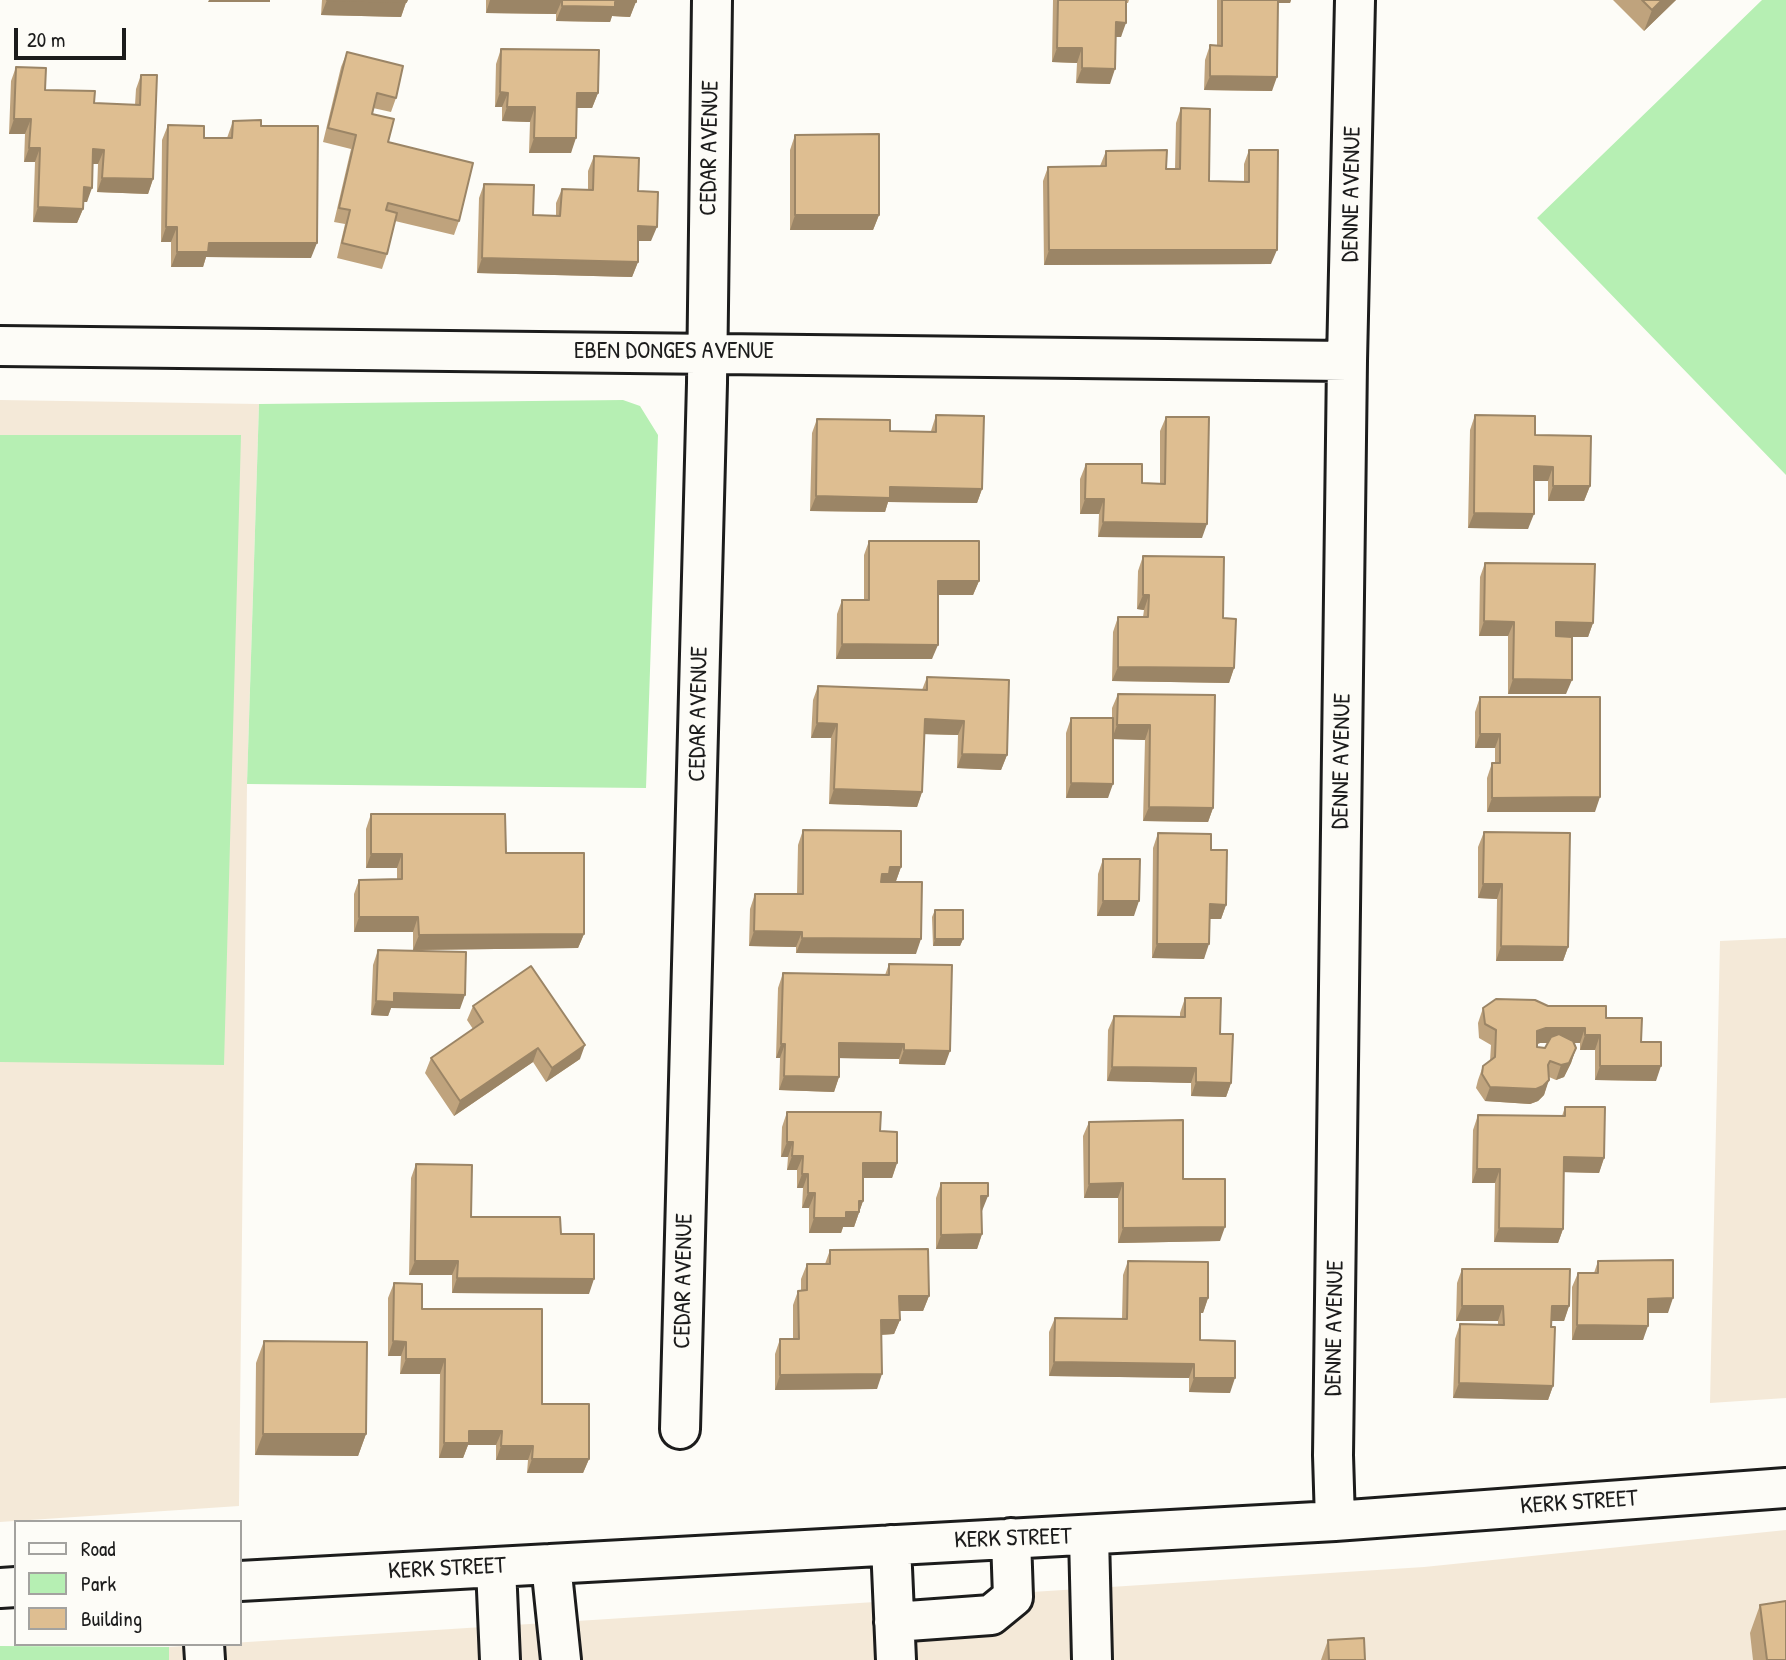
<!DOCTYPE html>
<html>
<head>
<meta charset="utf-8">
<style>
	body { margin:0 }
	#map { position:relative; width:1786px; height:1660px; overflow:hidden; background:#fdfcf7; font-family:"Patrick Hand",sans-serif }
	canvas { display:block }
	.legend { position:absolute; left:14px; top:1520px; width:228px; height:126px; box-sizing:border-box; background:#fdfcf7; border:2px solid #a3a29f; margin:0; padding:9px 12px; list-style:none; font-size:21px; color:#1c1c1c }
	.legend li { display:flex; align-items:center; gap:14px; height:35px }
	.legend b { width:35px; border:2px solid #a3a29f }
	.scale { position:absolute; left:14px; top:28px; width:112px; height:32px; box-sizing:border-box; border:4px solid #1c1c1c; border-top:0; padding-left:9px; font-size:21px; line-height:24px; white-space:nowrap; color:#1c1c1c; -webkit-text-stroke:5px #fdfcf7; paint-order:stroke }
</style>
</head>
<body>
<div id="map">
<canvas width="1786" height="1660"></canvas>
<ul class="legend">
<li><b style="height:9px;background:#fdfcf7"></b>Road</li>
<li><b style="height:19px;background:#b6efb3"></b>Park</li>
<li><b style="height:19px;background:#debe91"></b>Building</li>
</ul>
<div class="scale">20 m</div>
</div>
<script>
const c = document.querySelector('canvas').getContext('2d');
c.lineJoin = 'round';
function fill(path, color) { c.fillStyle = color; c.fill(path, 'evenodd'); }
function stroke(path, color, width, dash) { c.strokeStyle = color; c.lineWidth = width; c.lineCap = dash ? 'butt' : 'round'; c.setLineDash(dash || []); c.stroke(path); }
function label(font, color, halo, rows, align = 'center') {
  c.font = font + ' "Patrick Hand",sans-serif'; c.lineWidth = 5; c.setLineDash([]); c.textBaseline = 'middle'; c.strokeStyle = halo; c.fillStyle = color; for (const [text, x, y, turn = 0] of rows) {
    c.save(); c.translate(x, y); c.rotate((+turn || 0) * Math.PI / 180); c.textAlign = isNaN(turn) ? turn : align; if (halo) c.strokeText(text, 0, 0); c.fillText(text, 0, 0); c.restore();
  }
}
const built = new Path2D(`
	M0,400L259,404L247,784L239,1506L0,1522Z
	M1786,938V1398L1710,1403L1720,941Z
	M1786,1530V1660H169V1647L1424,1567Z`);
const green = new Path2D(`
	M1762,0H1786V475L1537,218Z
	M623,400L640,406L658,435L646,788L247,784L259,404Z
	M0,435H241L224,1065L0,1062Z
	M0,1646L169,1647V1660H0Z`);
const minor = new Path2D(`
	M0,346L1347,361
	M680,1429L707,383L712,0
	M1335,1521L1333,1455L1347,361L1355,0
	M1089,1536L1092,1660
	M891,1545L896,1660
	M551,1564L561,1660
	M496,1567L500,1660
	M240,1581L1335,1521L1786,1488
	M0,1588L16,1587
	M894,1622L991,1615L1013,1597L1011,1538
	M204,1644L205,1660`);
const wall = new Path2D(`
	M322,0H407L401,17L321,15Z
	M486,0H636L630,17L612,16L610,22L556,21V14L486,13Z
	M1053,0H1129L1128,3H1126L1121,37H1116L1110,84L1076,83L1077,63L1052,62Z
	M1217,0H1291L1290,3H1278L1272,91L1204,90L1205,60L1210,45H1217Z
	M1613,0H1676L1644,31Z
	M501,49L598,93L592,108H577L571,153H529L530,122L502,121V107H495L496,64Z
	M347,52L396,98L391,112L373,108L372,114L388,142L459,221L454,235L395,221L387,254L382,269L337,258L345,224L334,222L351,149L323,142L341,67Z
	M16,67L45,90L94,103L135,105L136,89L141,75L153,179L148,194L97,192L98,164H93L87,202H83V209L77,223L33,222L35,162H24L25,134H9L11,81Z
	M1181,108L1209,181L1244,182V164L1249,150L1271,264L1044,265L1043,181L1048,167L1100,166L1106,151L1166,169H1175L1176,123Z
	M233,121L261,126L311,258L206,257L203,267H171V242H161L162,140L168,125L204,138H227Z
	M795,135L879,215L873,230H790V150Z
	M594,156L638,191L651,241H638V262L632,277L477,273L479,198L484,184L533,215L556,216V203L562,189L588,190V171Z
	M936,415L982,489L977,503L888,502L885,512L810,511L812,433L817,419L890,431H931Z
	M1475,415L1535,435L1590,486L1584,501H1548V481H1534L1528,529L1468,528L1470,430Z
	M1166,417L1202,538L1098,537L1099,514H1080V479L1086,464L1142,483H1160V431Z
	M869,541L979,581L973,595H938L932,659H836L837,614L842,600H864V555Z
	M1143,556L1223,618L1234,668L1229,683L1112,681L1113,632L1118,617H1143L1144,610L1137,609L1138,571Z
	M1485,563L1593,623L1588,637H1572L1566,694H1508V636H1479L1480,577Z
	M927,677L1007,755L1001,770L957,768L958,735L924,734L922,792L917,807L829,804L831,738H811L813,700L818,686L922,690Z
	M1118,694L1215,695L1213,808L1208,822L1143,821L1145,740L1113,739L1108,798H1066V733L1071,718H1112V708Z
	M1480,697L1595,812H1487V778L1492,763H1495V748H1475V712Z
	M371,814L506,853L584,934L578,948L413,950V932H354V894L359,880L397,879V868H366V829Z
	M803,830L901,867L896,881L886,882L916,954L796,953V947L749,946L750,909L755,894H797L798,845Z
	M1484,832L1568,947L1563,961H1496L1497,899L1478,898V847Z
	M1158,833L1211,850L1226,905L1221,919H1210L1204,959L1152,958L1153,848Z
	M1103,859L1134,916H1097L1098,874Z
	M935,910L963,939L960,946H933L932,917Z
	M378,950L460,1009L391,1008L388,1016L371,1015L373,965Z
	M889,964L945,1065L899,1064V1059L839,1058V1077L834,1092L779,1090L780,1058H776L778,988L783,973L885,975Z
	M1185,998L1220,1034L1231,1083L1226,1097L1191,1096V1083L1107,1081L1108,1030L1114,1016L1180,1017V1013Z
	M473,1006L580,1059L546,1082L533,1062L454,1116L425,1073L431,1058L473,1029L467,1020Z
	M1548,1006L1606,1018L1641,1042L1656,1081L1595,1080V1050H1580V1043H1574L1576,1048L1571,1063L1564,1077L1556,1080L1549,1077L1544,1095L1538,1101L1530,1104L1485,1101L1476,1088L1478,1080L1483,1066L1490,1061L1491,1045L1479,1038L1478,1023L1483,1008ZM1540,1043H1548L1545,1048L1537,1047V1044Z
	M1565,1107L1604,1158L1599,1173L1564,1172L1563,1229L1558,1243L1494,1242L1495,1183H1472L1473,1130L1478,1115L1562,1116Z
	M787,1112L880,1131L897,1163L892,1178H863V1201L854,1227H843L841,1233H809V1208H802L803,1188H797V1170H787L788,1157H781L782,1127Z
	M1089,1122L1183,1179L1220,1241L1118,1243V1198H1084L1083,1136Z
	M416,1164L471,1217L561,1234L589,1294L452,1293V1275H409L411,1178Z
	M941,1183L982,1211V1234L977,1249H936V1198Z
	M830,1250L929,1296L923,1311H900V1320L894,1334L882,1335L877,1389L775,1390V1354L780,1339H793V1305L798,1291L801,1290V1279L807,1264H825Z
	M1128,1261L1208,1298L1203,1313H1200V1340L1230,1393L1189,1392V1378L1049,1376V1332L1055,1318L1122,1319L1123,1275Z
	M1598,1261L1668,1313H1648L1643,1340H1572V1287L1578,1273H1594Z
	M1462,1269L1569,1306L1564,1321H1551L1553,1386L1548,1400L1453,1398L1455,1339L1460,1324L1498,1325V1321H1456L1457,1283Z
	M394,1283L422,1309L542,1404L589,1459L583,1473H527L528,1460H496V1445H468L463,1458H439L440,1374H400L401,1356H388V1298Z
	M264,1341L366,1434L358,1456L255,1455L256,1363Z
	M1760,1605L1786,1660H1753L1750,1633Z
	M1328,1640L1365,1660H1321Z`);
const shadedWall = new Path2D(`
	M209,0H270V2H208Z
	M327,0L406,2L401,17L321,15Z
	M490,0H562L556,14L486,13Z
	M1274,0H1291L1290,3H1273Z
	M1662,0H1676L1644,31L1652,10Z
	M615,2H636L630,17L612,16L610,22L556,21L562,6Z
	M1116,22L1126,23L1121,37H1111Z
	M1057,48H1082L1077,63L1052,62Z
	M1082,68L1115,69L1110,84L1076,83Z
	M1210,76L1277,77L1272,91L1204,90Z
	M500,92L508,93L502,107H495Z
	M577,93H598L592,108H572Z
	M507,107H535L530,122L502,121Z
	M14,119H31L25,134H9Z
	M534,138H576L571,153H529Z
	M29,148H40L35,162H24Z
	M93,149L104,150L98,164H88Z
	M102,178L153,179L148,194L97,192Z
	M84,187L92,188L87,202H78Z
	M38,207L83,209L77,223L33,222Z
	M795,215H879L873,230H790Z
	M638,226L657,227L651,241H633Z
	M166,227H177L171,242H161Z
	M209,243H317L311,258L206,257L203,267H171L177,252Z
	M1049,250H1277L1271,264L1044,265Z
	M482,258L638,262L632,277L477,273Z
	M1534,466L1553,467L1548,481H1528Z
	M1553,486H1590L1584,501H1548Z
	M890,487L982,489L977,503L888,502L885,512L810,511L816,496Z
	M1085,499H1104L1099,514H1080Z
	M1474,513L1534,514L1528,529L1468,528Z
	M1103,522L1207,524L1202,538L1098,537Z
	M938,581H979L973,595H933Z
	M1143,595H1149L1144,610L1137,609Z
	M1484,621L1514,622L1508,636H1479Z
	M1556,622L1593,623L1588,637H1551Z
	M842,644L938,645L932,659H836Z
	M1118,667L1234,668L1229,683L1112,681Z
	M1513,679L1572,680L1566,694H1508Z
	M925,719L964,721L958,735L920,734Z
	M817,723L837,724L831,738H811Z
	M1117,725H1150L1145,740L1112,739Z
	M1480,734H1500L1495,748H1475Z
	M962,754L1007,755L1001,770L957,768Z
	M1071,783L1113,784L1108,798H1066Z
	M834,789L922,792L917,807L829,804Z
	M1600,797L1595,812H1487L1492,798Z
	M1149,807L1213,808L1208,822L1143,821Z
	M371,854H402L397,868H366Z
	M890,867H901L896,881H886L884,888H876L882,874Z
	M1483,884H1502L1497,899L1478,898Z
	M1103,901H1139L1134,916H1097Z
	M1210,904L1226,905L1221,919H1205Z
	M359,917H418L413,932H354Z
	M754,931L802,932L796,947L749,946Z
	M584,934L578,948L413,950L419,935Z
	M802,938L921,939L916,954L796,953Z
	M935,939H963L960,946H933Z
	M1157,944H1209L1204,959L1152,958Z
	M1501,946L1568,947L1563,961H1496Z
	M394,993L465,995L460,1009L391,1008L388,1016L371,1015L376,1001Z
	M1546,1028H1585L1580,1043H1540L1532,1046L1537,1031Z
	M1585,1035H1600L1595,1050H1580Z
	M839,1043L904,1044L899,1059L834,1058Z
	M781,1044H785L780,1058H776Z
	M585,1045L580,1059L546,1082L552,1068Z
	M538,1048L533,1062L454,1116L460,1101Z
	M1576,1048L1571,1063L1564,1077L1556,1080L1561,1065Z
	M904,1050L950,1051L945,1065L899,1064Z
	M1600,1066H1661L1656,1081L1595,1080Z
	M1112,1067L1196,1068L1191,1083L1107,1081Z
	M784,1076L839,1077L834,1092L779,1090Z
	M1549,1080L1544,1095L1538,1101L1530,1104L1485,1101L1490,1087Z
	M1196,1082L1231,1083L1226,1097L1191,1096Z
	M787,1142H793L788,1157H781Z
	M792,1156H803L797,1170H787Z
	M1564,1157L1604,1158L1599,1173L1559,1172Z
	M863,1163H897L892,1178H858Z
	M1477,1169H1500L1495,1183H1472Z
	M802,1174H808L803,1188H797Z
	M1123,1183L1118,1198H1084L1089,1184Z
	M808,1193H815L809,1208H802Z
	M981,1196H988L982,1211H976Z
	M859,1201H863L854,1227H843L841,1233H809L814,1218L846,1212Z
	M1225,1227L1220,1241L1118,1243L1123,1228Z
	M1499,1228L1563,1229L1558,1243L1494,1242Z
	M982,1234L977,1249H936L941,1235Z
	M415,1261H458L452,1275H409Z
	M457,1278L594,1279L589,1294L452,1293Z
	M899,1296H929L923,1311H894Z
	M1200,1298H1208L1203,1313H1195Z
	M1673,1298L1668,1313H1643L1648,1299Z
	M1462,1306H1503L1498,1321H1456Z
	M1552,1306H1569L1564,1321H1546Z
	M881,1320H900L894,1334L876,1335Z
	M1577,1325L1648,1326L1643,1340H1572Z
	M393,1341L406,1342L401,1356H388Z
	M406,1359H445L440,1374H400Z
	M1054,1362L1194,1364L1189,1378L1049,1376Z
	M882,1374L877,1389L775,1390L780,1375Z
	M1194,1378H1235L1230,1393L1189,1392Z
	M1459,1383L1553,1386L1548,1400L1453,1398Z
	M469,1431H502L496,1445H468L463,1458H439L444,1443Z
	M263,1434H366L358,1456L255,1455Z
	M501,1446H533L528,1460H496Z
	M532,1459H589L583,1473H527Z`);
const building = new Path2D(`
	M327,0H407L406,2Z
	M562,0H636V2H615V7L562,6Z
	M1058,0H1126V23L1116,22L1115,69L1082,68V48H1057Z
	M1222,0H1278L1277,77L1210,76V45L1222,46Z
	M1642,0H1662L1652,10Z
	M501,49L599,50L598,93H577L576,138H534L535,107H507L508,93L500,92Z
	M347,52L403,66L396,98L377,93L372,114L394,119L388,142L473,163L459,221L388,203L386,210L397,213L387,254L342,243L350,210L339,208L356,135L328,128Z
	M16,67L46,68L45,90L95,91L94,103L140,105L141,75H157L153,179L102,178L104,150L93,149L92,188L84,187L83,209L38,207L40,148H29L31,119H14Z
	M1181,108L1210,109L1209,181L1249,182V150H1278L1277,250H1049L1048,167L1106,166V151L1167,150L1166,169H1180Z
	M261,120V126H318L317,243H209L208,252H177V227H166L168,125L204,126V138H232L233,121Z
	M879,134V215H795V135Z
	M594,156L639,158L638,191L658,192L657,227L638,226V262L482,258L484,184L534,185L533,215L560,216L562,189L593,190Z
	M936,415L984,416L982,489L890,487V498L816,496L817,419L890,420V431L936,432Z
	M1475,415L1535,416V435L1591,436L1590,486H1553V467L1534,466V514L1474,513Z
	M1166,417H1209L1207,524L1103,522L1104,499H1085L1086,464H1142V483L1165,484Z
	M869,541H979V581H938V645L842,644V600H869Z
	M1143,556L1224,557L1223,618L1236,619L1234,668L1118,667V617H1148L1149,595H1143Z
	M1485,563L1595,564L1593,623L1556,622V636L1572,637V680L1513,679L1514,622L1484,621Z
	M927,677L1009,680L1007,755L962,754L964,721L925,719L922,792L834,789L837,724L817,723L818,686L927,690Z
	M1118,694L1215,695L1213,808L1149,807L1150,725H1117Z
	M1480,697H1600V797L1492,798V763H1500V734H1480Z
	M1071,718H1113V784L1071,783Z
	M371,814H505L506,853H584V934L419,935L418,917H359V880L402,879V854H371Z
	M803,830L901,831V867H890L889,874H882L881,882H922L921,939L802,938V932L754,931L755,894H803Z
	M1484,832L1570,833L1568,947L1501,946L1502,884H1483Z
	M1158,833L1211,834V850H1227L1226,905L1210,904L1209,944H1157Z
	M1103,859H1140L1139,901H1103Z
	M935,910H963V939H935Z
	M378,950L466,952L465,995L394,993V1002L376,1001Z
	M889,964L952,965L950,1051L904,1050V1044L839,1043V1077L784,1076L785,1044H781L783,973L889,975Z
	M531,966L585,1045L552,1068L538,1048L460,1101L431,1058L483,1022L473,1006Z
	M1185,998H1221L1220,1034H1233L1231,1083L1196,1082V1068L1112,1067L1114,1016L1185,1017Z
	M1496,999L1535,1000L1548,1006H1606V1018H1642L1641,1042H1661V1066H1600V1035H1585V1028H1546L1537,1031V1047L1545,1048L1551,1037L1559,1034L1573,1041L1576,1048L1569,1063L1561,1065L1550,1061L1548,1065L1549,1080L1543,1086L1536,1089L1490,1087L1482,1074L1483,1066L1495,1057L1496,1030L1485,1024L1483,1008Z
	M1565,1107H1605L1604,1158L1564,1157L1563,1229L1499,1228L1500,1169H1477L1478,1115L1565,1116Z
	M787,1112H881L880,1131L897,1132V1163H863V1201H859V1212H846V1218H814L815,1193H808V1174H802L803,1156H792L793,1142H787Z
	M1183,1120V1179H1225V1227L1123,1228V1183L1089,1184V1122Z
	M416,1164L472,1165L471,1217H560L561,1234H594V1279L457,1278L458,1261H415Z
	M941,1183H988V1196H981L982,1234L941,1235Z
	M928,1249L929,1296H899L900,1320H881L882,1374L780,1375V1339H799L798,1291L807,1290V1264H830V1250Z
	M1673,1260V1298L1648,1299V1326L1577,1325L1578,1273H1598V1261Z
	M1128,1261L1208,1262V1298H1200V1340L1235,1341V1378H1194V1364L1054,1362L1055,1318L1127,1319Z
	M1462,1269H1570L1569,1306H1552L1551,1327H1555L1553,1386L1459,1383L1460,1324L1504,1325L1503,1306H1462Z
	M394,1283L422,1284V1309H542V1404H589V1459H532L533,1446H501L502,1431H469V1443H444L445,1359H406V1342L393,1341Z
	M264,1341L367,1342L366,1434H263Z
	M1786,1601V1660H1767L1760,1605Z
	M1364,1638L1365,1660H1329L1328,1640Z`);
const streetNames = [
	["CEDAR AVENUE",710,148,-89],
	["DENNE AVENUE",1352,194,-89],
	["EBEN DONGES AVENUE",674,352],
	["CEDAR AVENUE",699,714,-89],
	["DENNE AVENUE",1342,761,-89],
	["CEDAR AVENUE",684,1281,-89],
	["DENNE AVENUE",1335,1328,-89],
	["KERK STREET",1579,1503,-4],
	["KERK STREET",1013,1539,-2],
	["KERK STREET",447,1569,-3]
];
fill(built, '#f4e9d8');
fill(green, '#b6efb3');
stroke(minor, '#1c1c1c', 44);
stroke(minor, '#fdfcf7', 38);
fill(wall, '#bfa37d');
fill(shadedWall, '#9b8566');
fill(building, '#debe91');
stroke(building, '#9b8566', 2);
label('24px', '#1c1c1c', '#fdfcf7', streetNames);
</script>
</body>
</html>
